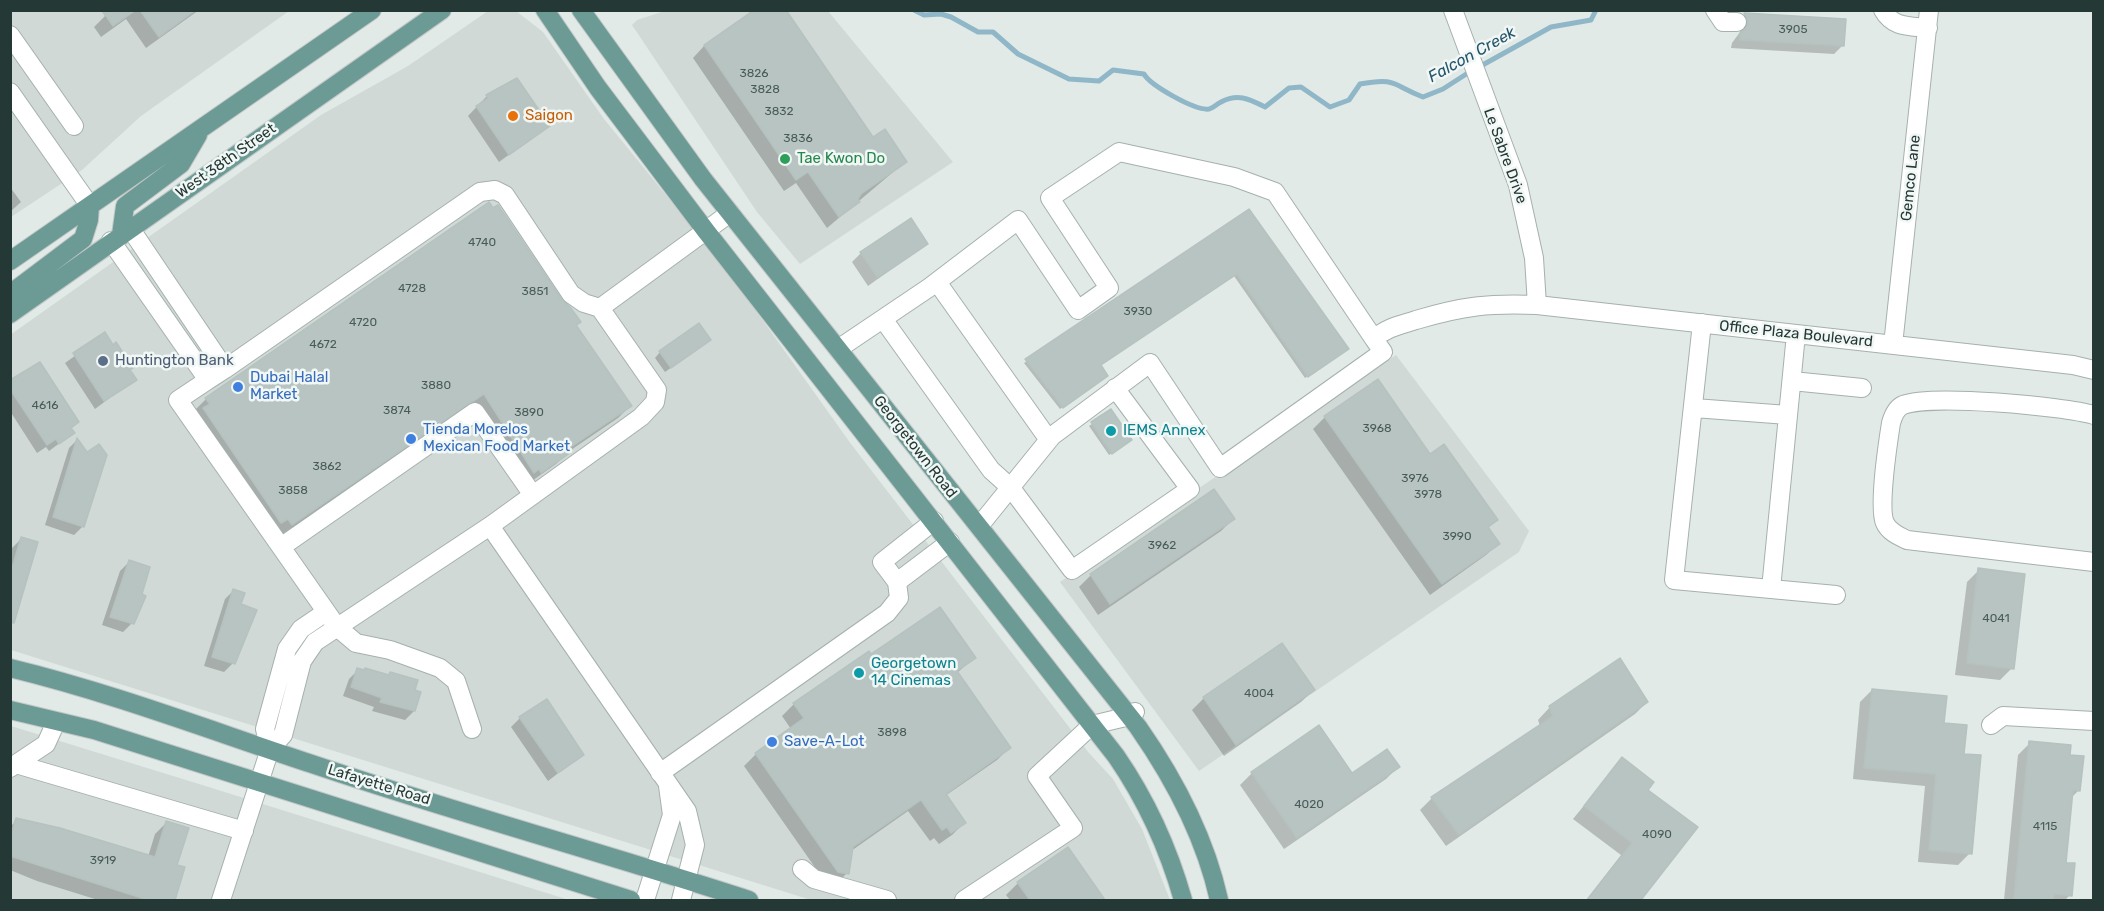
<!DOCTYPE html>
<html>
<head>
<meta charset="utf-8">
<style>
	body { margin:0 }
	#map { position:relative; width:2104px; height:911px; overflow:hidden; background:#e1eae7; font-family:Rubik,sans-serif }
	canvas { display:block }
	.frame { position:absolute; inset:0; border:12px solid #243836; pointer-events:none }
</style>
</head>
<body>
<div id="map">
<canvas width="2104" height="911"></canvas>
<div class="frame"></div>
</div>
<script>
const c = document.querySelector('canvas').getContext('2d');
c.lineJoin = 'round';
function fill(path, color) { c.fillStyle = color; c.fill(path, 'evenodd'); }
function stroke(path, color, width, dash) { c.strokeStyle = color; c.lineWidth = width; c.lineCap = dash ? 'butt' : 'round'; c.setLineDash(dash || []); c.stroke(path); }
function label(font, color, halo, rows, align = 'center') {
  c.font = font + ' Rubik,sans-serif'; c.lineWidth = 5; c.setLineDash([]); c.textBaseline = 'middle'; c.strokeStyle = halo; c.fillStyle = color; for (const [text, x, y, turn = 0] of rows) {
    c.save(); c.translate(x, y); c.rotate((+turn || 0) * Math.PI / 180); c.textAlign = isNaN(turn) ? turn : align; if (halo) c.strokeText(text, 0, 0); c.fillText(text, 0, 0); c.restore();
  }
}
const built = new Path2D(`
	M11,11H289L141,116L82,170L11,217Z
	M488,11H516L543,32L604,119L724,266L851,444L1089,753L1113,779L1142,829L1170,900H811L11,650L10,335L321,115L408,66Z
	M665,11H828L953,162L800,264L757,212L632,25L637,20Z
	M1396,355L1529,531L1519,552L1199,771L1060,582Z
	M11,726L199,784L569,900H11Z`);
const shadow = new Path2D(`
	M101,10H199L146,48L126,19L101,37L94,27L105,16Z
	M756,10L872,139L905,162L827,228L796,183L784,191L693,58L704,46Z
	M1744,15L1844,21L1843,45L1834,54L1731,48L1732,43L1740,32L1736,23Z
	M501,86L548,126L499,162L468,116L487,96Z
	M10,187L21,202L10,212Z
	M1249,211L1345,351L1305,378L1234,276L1099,365L1104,378L1060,409L1024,363Z
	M926,244L868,286L852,262L861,253Z
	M575,326L630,406L618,418L568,452L556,464L529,483L471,404L280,536L194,411L206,399Z
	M104,335L135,379L95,409L65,363Z
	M703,345L665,372L655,358L660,352Z
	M10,382L77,422L70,429L73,433L49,451L46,447L37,453L10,411Z
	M1111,411L1128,442L1109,455L1089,426Z
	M1325,417L1430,456L1496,520L1488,528L1498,543L1486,555L1430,595L1313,429Z
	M77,440L86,454L83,526L74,535L45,525L69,448Z
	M1233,519L1221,531L1098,615L1079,587L1091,575Z
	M21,539L10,618V554L12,548Z
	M129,562L132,623L123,632L102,625L120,571Z
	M1979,570L2012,668L2000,680L1955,675L1967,582Z
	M234,590L239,605L233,663L224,672L204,666L225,599Z
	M871,656L974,658L957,673L1009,748L997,760L945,796L964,823L952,835L939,844L934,838L930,841L908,811L851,851L847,873L835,885L826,883L744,766L756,754L791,729L782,716L794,704Z
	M358,670L388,676L391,673L413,691L414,711L405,720L372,711L374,707L343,696L349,679Z
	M1313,690L1301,702L1224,756L1192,710L1204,698Z
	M1872,690L1942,724L1962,755L1970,853L1958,865L1918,862L1925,786L1853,779L1860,702Z
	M1647,702L1635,714L1446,846L1420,810L1432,798L1540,726L1538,720L1550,707Z
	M520,718L582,755L548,781L511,727Z
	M2030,743L2069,756L2079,790L2070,799L2064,864L2070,895L2065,900H2004L2018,755Z
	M1622,759L1646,790L1696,827L1640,900H1586L1621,855L1573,819Z
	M1398,767L1386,779L1284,849L1240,785L1252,773L1352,775Z
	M17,820L148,857L155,834L167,822L175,866L183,868L173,900H98L37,881L10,870V843L14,830L10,833V827Z
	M1067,849L1103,900H1010L1006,895L1018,883Z`);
const stream = new Path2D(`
	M914,10L924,15L941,14L951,17L978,32H993L1018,54L1069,79L1099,81L1113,70L1144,74C1150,85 1195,111 1209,109C1213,108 1217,104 1221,102C1238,93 1249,99 1265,107L1289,88L1301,87L1330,107L1349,100L1360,84C1397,77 1392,85 1423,97L1443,89L1471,71
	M1479,67L1551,27L1591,20L1596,10`);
const building = new Path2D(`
	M102,10H136L113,26Z
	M140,10H196L159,37Z
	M754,10H786L873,137L885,129L907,162L861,194L858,199L860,202L839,217L808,172L796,180L704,45Z
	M1744,13L1846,19L1844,46L1740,40V33L1746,28L1748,23Z
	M517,78L550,126L509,155L476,106L488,98L486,95Z
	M489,202L493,208L498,205L562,300L570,307L581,322L576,325L632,406L568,449L570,453L541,473L539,469L534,473L484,394L292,525L288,519L281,523L203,408L210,404L205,398Z
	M1249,209L1349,349L1308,377L1237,274L1101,365L1108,376L1063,408L1025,359Z
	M911,218L928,244L878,278L860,252Z
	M699,323L711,340L671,368L659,351Z
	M105,332L113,345L116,342L133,368L130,370L137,380L104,401L73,353Z
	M40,362L79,422L71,428L75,433L59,444L56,439L47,445L10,389V380Z
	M1378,379L1430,454L1444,444L1498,520L1488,527L1500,544L1442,584L1324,416Z
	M1111,409L1132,440L1112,454L1091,422Z
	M77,438L87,452L99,444L107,455L84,527L53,517Z
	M1214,489L1235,519L1110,604L1090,574Z
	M21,537L38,542L14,623L10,622V564L13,565Z
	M129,560L150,567L142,594L146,596L134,624L110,617Z
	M1978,568L2025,574L2014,669L1967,663Z
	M233,589L245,593L241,604L257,610L235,664L212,657Z
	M940,607L976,658L957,671L1011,748L946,794L966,823L951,833L947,827L942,830L921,800L853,847L849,874L838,872L755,753L804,718L793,703L869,651L871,654Z
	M1282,643L1315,690L1236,745L1203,697Z
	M1620,658L1648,702L1459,835L1431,797L1553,716L1549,706Z
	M357,668L364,670L365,668L389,675L390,672L418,680L415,690L421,692L415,711L380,702L382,698L351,687Z
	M1872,689L1947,696L1944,723L1967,725L1964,754L1981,755L1972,854L1929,850L1936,774L1864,768Z
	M547,699L584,755L558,773L519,717Z
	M1319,725L1352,773L1387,749L1400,767L1297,838L1251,772Z
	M2029,741L2071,745L2070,755L2084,756L2080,791L2073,790L2066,863H2075L2072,896L2054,894L2053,900L2014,899Z
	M1622,757L1654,782L1648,790L1698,827L1641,900H1587L1632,843L1584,806Z
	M16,818L60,828L155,857L166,821L189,828L177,865L185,867L175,900H148L10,856V838Z
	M1068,847L1105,900H1030L1017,882Z`);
const minor = new Path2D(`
	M1453,10L1518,185L1534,258L1537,305
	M1715,10L1723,22H1737
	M1883,10C1893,28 1909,26 1928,28
	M10,35L74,126
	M10,92L90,206
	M111,241L208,380L225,369L130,228
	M937,282L1049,440
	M883,319L991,470L1011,488L1072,570L1190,489L1115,388
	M1702,323L1674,580L1771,589L1796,334
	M1893,345L1929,10
	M838,349L930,287L1018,220L1078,310L1109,288L1050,198L1119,152L1234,177L1275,192L1374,339C1387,327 1401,325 1416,320C1463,306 1489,303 1537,305L2073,365L2094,370
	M225,369L480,192L495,190L505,195L571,294L584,303L600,308
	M208,380L178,400L337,627L356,643L390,650L440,668L456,681L472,729
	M1792,381L1862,388
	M1694,408L1788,415
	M2094,415C2063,406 1931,394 1903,405C1896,408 1893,416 1891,423C1888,442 1878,508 1885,523C1889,532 1899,536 1907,540L2094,562
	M934,521L882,562L897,582L950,542
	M980,525L1052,436L1150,363L1220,468L1383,352L1374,339
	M490,526L641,417L655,402L657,390L600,308L730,213
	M281,547L475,412L533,495
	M1771,589L1836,595
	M1991,725L2003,716L2094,721
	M270,749L265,729L287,649L301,629L326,612
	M16,764L244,831
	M10,768L46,744L56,722
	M660,773L887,613L899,598L897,582
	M802,869L814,879L887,900
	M221,900L270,749L283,735L302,661L315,642L490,526L687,811L695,845L681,900
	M645,900L672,815L668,786
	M964,900L1073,828L1037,776L1092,725L1130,716L1135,712`);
const major = new Path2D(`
	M545,10L598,88L706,231L1116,756C1147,801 1168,847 1183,900
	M581,10L703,179L1138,727C1175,780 1205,837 1219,900
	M121,235L125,206L181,164L198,135
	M10,261L372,10
	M10,294L83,239L89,220L90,206
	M10,314L442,10
	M10,668C113,693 212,731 312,764C457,813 604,853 749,900
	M10,710L94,730L631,900`);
const markers = [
	[513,116,6,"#e8710a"],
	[785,159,6,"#2e9e5b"],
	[103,361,6,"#5c6f8a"],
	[238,387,6,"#3f7fe0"],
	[1111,431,6,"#0f9aa8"],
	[411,439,6,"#3f7fe0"],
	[859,673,6,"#0f9aa8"],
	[772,742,6,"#3f7fe0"]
];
const numberNames = [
	["3905",1793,30],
	["3826",754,74],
	["3828",765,90],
	["3832",779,112],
	["3836",798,139],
	["4740",482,243],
	["4728",412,289],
	["3851",535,292],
	["3930",1138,312],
	["4720",363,323],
	["4672",323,345],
	["3880",436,386],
	["4616",45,406],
	["3874",397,411],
	["3890",529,413],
	["3968",1377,429],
	["3862",327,467],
	["3976",1415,479],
	["3858",293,491],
	["3978",1428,495],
	["3990",1457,537],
	["3962",1162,546],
	["4041",1996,619],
	["4004",1259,694],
	["3898",892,733],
	["4020",1309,805],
	["4115",2045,827],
	["4090",1657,835],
	["3919",103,861]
];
const foodNames = [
	["Saigon",525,116]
];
const streetNames = [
	["Le Sabre Drive",1505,156,70],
	["West 38th Street",226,161,-35],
	["Gemco Lane",1911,178,-84],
	["Office Plaza Boulevard",1796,334,6],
	["Georgetown Road",915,447,52],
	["Lafayette Road",379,785,17]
];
const leisureNames = [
	["Tae Kwon Do",797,159]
];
const serviceNames = [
	["Huntington Bank",115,361]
];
const shopNames = [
	["Dubai Halal",250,378],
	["Market",250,395],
	["Tienda Morelos",423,430],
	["Mexican Food Market",423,447],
	["Save-A-Lot",784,742]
];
const cultureNames = [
	["IEMS Annex",1123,431],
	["Georgetown",871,664],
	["14 Cinemas",871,681]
];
const waterNames = [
	["Falcon Creek",1472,55,-29]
];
fill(built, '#d0d9d6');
fill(shadow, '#0003');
stroke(stream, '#90b7c8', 5);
fill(building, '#b7c4c1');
stroke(building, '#b5c2bf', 1.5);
stroke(minor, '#a5b1ae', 20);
stroke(major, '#c2c7c7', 20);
stroke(minor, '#fff', 18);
stroke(major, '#6c9a95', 18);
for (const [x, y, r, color] of markers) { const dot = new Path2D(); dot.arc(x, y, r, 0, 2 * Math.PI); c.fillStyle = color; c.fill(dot); stroke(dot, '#f1f7f5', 2); }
label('12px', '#495b59', null, numberNames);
label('15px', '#c56008', '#f1f7f5', foodNames, 'left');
label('15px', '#243836', '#f1f7f5', streetNames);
label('15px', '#27864d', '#f1f7f5', leisureNames, 'left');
label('15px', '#4e5e75', '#f1f7f5', serviceNames, 'left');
label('15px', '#366cbe', '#f1f7f5', shopNames, 'left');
label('15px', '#0d838f', '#f1f7f5', cultureNames, 'left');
label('italic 16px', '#26566c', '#f1f7f5', waterNames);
</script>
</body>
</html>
